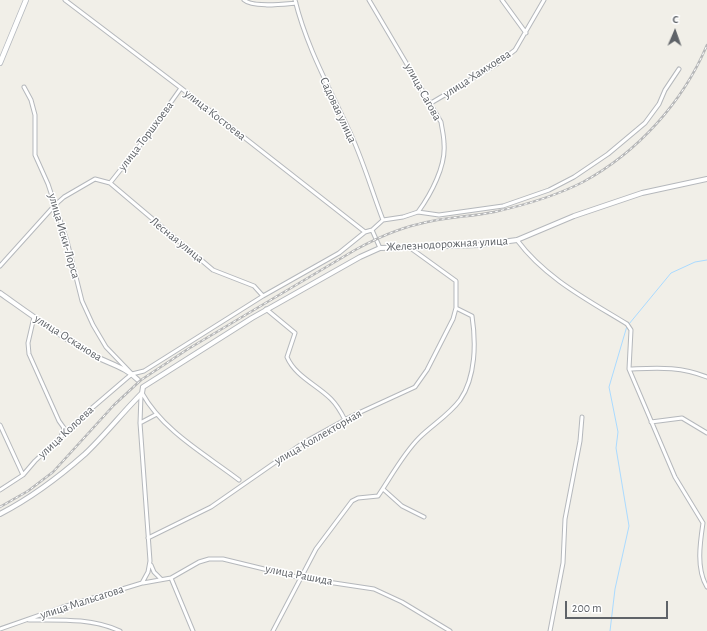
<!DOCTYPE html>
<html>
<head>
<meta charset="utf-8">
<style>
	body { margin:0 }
	#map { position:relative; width:707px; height:631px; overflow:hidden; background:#f1efe8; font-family:"Alegreya Sans",sans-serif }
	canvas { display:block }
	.north { position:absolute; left:655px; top:12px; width:40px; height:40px; -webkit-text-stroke:3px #fff; paint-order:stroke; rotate:2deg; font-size:11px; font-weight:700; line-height:16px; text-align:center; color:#5f6368 }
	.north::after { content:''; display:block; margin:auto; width:14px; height:18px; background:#5f6368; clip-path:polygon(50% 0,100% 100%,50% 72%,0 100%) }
	.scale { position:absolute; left:565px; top:601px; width:103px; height:18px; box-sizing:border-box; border:2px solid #5f6368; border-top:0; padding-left:5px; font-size:12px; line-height:14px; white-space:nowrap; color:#5f6368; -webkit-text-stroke:3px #fff; paint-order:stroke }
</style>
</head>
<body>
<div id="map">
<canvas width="707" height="631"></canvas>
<div class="north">С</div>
<div class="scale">200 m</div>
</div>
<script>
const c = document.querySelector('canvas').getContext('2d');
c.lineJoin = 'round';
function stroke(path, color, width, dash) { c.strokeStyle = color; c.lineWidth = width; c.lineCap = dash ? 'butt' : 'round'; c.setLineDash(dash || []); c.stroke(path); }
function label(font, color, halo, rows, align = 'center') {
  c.font = font + ' "Alegreya Sans",sans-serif'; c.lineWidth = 3; c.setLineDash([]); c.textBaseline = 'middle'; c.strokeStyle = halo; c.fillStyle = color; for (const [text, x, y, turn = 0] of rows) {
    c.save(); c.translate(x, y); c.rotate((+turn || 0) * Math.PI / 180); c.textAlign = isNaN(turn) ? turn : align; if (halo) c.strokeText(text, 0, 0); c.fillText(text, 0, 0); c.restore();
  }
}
const stream = new Path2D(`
	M629,324L671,273L695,262L707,260
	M610,631L615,589L629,526L616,448L618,432L609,387L627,326`);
const minor = new Path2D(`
	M65,0L181,88L365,232
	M244,0C253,8 284,4 296,3
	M295,0C306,45 328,85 347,126C362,156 371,189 383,220
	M369,0L441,122C442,129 444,136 444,144C446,166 431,194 418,212
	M502,0L526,33
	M24,87L31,100L35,115V155L48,184L67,241L82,301L93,325L106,347L131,373
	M431,103L497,64L515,50L544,0
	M110,183L145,139L181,88
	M372,230L380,248
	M517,240C545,278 588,300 627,324L631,330L629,369L675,477L703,523C700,543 696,569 707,587
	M0,266L55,205L64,197L95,179L110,183L213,270L254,286L263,296
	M266,309L295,333L287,357C295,376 317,385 331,399C337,405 341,412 345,420
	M34,317L28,343L29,354L59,421L64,428L61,437
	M629,369C658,368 679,366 707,377
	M142,393C163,431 205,454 239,480
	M651,422L682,418L707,433
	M140,423L157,414
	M0,425L23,475
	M383,489L402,506L424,517
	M0,490L23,475L35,461L85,414L127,378L132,374L144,371L263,296L339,253L365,232L372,230L383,220L403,217L418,212L439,215L503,206L549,190L574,177L608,154L645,123L659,104L665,90L679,69
	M148,538L211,507L303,443L352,416L415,387L427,370L453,319L456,308V281L409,247
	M151,565L154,572L161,579
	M171,578L193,631
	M143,583L171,578L199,562L209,559H223L301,578L374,589L402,602L450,631
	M29,620C60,620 91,618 120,631
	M0,629L60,608L142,583L148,572L150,561L140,423L141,395
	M273,631L316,549L352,501L358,498L378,496C391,477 403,454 419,438C432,425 449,415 460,400C476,377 476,342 472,316L456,308
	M550,631L563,563L565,519L580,441L582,417`);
const tertiary = new Path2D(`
	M0,293C31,315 62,338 95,356C110,364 127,368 138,380
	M143,387L252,318L360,257L380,248L479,245L517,240L574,216L642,193L707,179
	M0,514C31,498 59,477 85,454C105,435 122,413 142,393L143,387`);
const secondary = new Path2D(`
	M0,63L26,0`);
const rail = new Path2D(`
	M0,507L28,491L53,472L114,405L141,380L188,349L355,250C375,239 397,229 419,224C444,217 470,217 494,212C525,205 556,196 583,182C638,152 683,102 707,45`);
const streetNames = [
	["улица Хамхоева",477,74,-33],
	["улица Сагова",423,92,61],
	["Садовая улица",338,110,65],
	["улица Костоева",215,115,38],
	["улица Торшхоева",146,136,-53],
	["улица Иски-Лорса",64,236,74],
	["Лесная улица",177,240,39],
	["Железнодорожная улица",447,244,-3],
	["улица Осканова",68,338,32],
	["улица Колоева",66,432,-43],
	["улица Коллекторная",318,437,-30],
	["улица Рашида",299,575,11],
	["улица Мальсагова",82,602,-18]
];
stroke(stream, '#aadaff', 1);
stroke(minor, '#b5b8bc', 5);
stroke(tertiary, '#b5b8bc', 6);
stroke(secondary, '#b6babf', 6);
stroke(minor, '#fff', 3);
stroke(tertiary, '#fff', 4);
stroke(secondary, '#fff', 4.5);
stroke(rail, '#b6b7b8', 2.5);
stroke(rail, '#fff', 1, [3]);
label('12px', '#5f6368', '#fff', streetNames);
</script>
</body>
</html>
